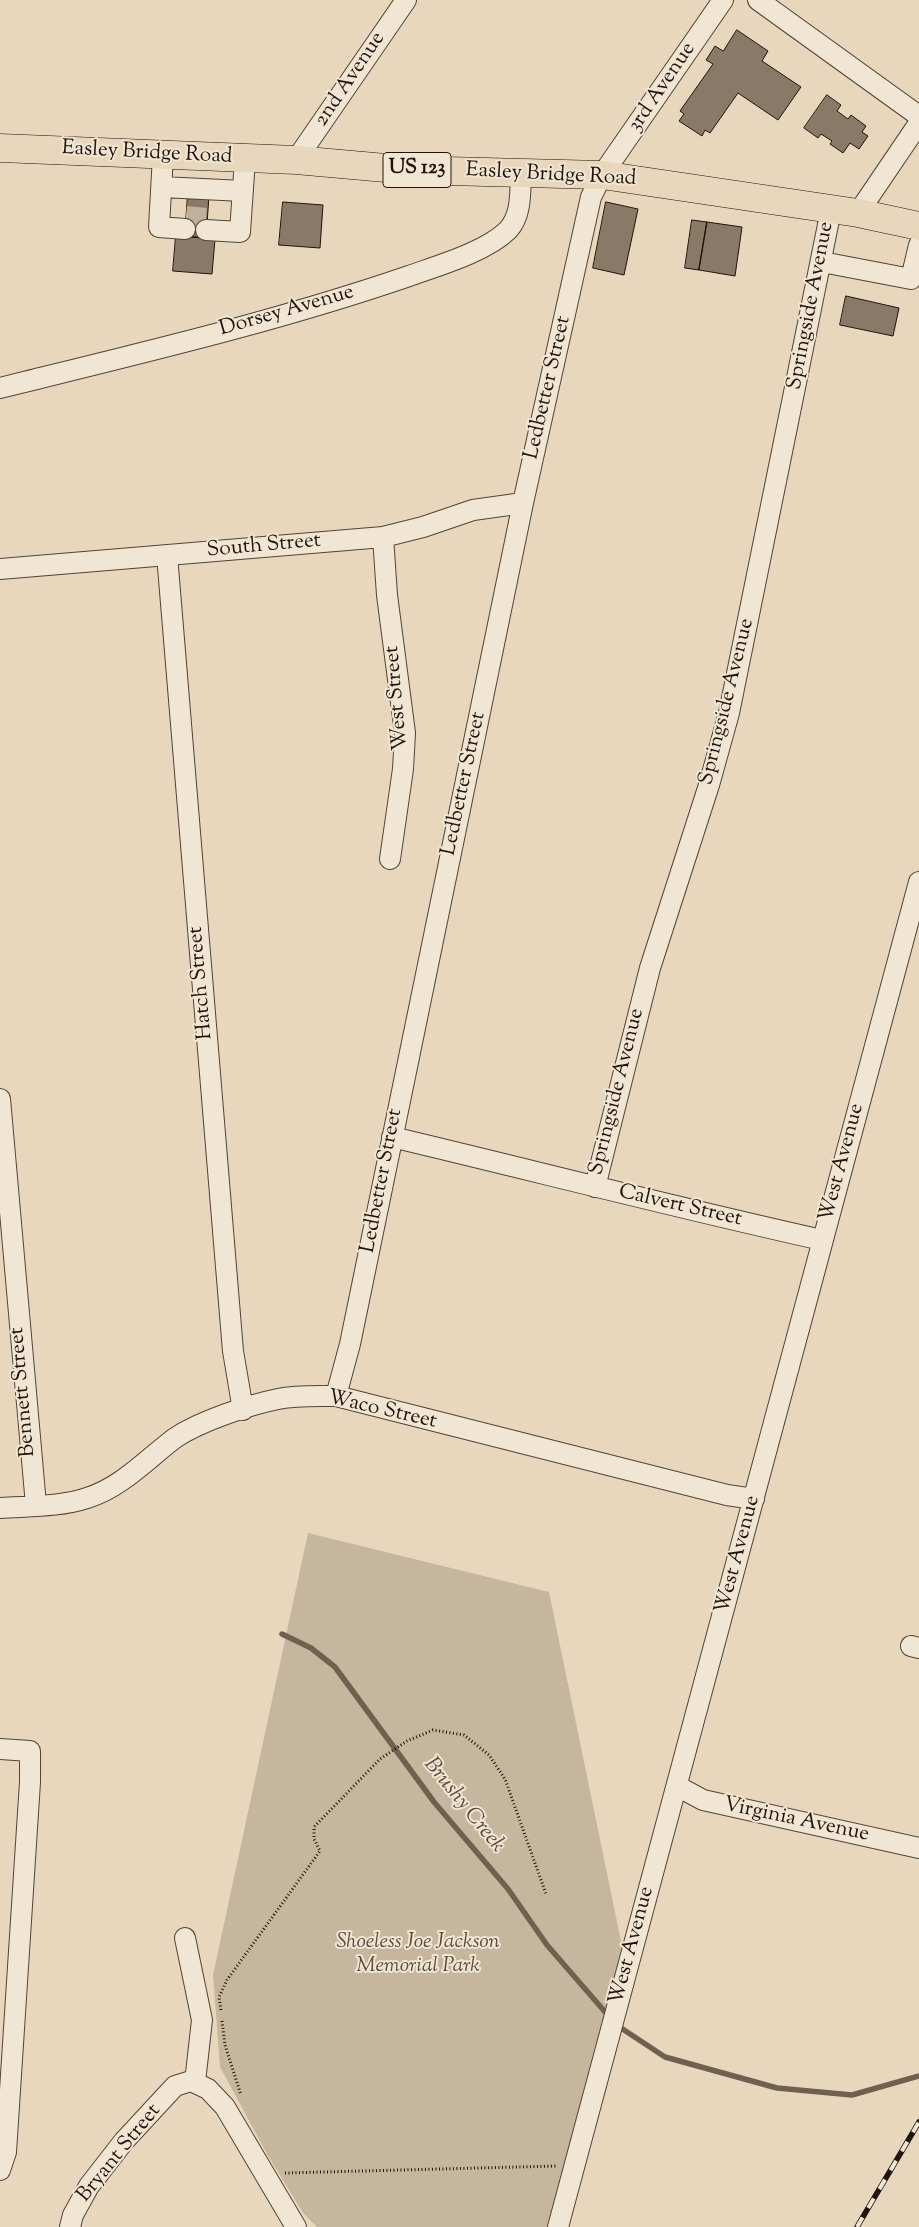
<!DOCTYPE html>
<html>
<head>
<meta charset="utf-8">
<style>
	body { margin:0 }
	canvas { display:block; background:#e9d7bd }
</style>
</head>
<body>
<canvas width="919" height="2227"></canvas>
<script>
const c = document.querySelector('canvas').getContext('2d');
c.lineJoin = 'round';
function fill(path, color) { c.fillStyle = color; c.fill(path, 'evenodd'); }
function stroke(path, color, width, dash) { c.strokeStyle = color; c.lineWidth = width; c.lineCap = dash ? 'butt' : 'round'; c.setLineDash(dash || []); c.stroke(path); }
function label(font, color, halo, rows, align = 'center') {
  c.font = font + ' "Sorts Mill Goudy",serif'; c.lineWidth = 4; c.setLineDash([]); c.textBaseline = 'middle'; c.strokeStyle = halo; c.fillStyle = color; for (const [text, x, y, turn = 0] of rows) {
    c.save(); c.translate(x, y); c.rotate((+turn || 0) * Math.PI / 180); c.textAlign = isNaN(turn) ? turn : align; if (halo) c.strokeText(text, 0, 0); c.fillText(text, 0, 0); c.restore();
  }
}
const green = new Path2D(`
	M308,1533L549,1592L622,1946L597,2058L551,2227H317L303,2213L267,2154L220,2067L213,1975Z`);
const stream = new Path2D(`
	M282,1634L311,1648L335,1667L434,1802L508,1889L547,1945L606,2013
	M618,2026L665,2057L777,2088L852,2095L919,2076`);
const building = new Path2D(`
	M737,30L768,51L762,61L801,87L778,120L738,93L710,133L705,130L702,136L679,121L684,114L680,111L713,64L706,60L715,46L723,51Z
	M827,95L841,105L837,111L848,119L851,115L866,126L862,132L868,136L859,149L850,143L843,153L830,144L832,141L821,134L818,138L804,128Z
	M188,194L209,196L206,238L185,236Z
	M283,202L323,205L320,248L279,245Z
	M606,202L638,209L624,275L593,268Z
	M692,220L707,222L699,270L685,268Z
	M707,222L742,227L735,276L699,270Z
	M176,236L215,239L212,274L173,271Z
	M846,296L899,308L893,336L840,325Z`);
const minorTunnel = new Path2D(`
	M186,216L207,218`);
const path = new Path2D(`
	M221,2010L219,1997L227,1980L320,1851L314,1839V1827L380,1759L407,1741L433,1730L464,1735L489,1755L505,1779L546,1894
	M222,2021L225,2045L241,2095
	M285,2173L556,2166`);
const minor = new Path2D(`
	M758,0L919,116
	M163,155L159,227L185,229
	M296,160L406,0
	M162,187L243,191
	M858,213L919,123
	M206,230L240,232L245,159
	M822,262L911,279L919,245
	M0,388C137,354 275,322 409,276C437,266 486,252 508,230C522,215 520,192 521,173
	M383,537L387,595L405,733L403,769L390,859
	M167,555L233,1351L243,1410
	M0,569L383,537L423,527L473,510L523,503
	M0,1099L36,1505
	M392,1137C535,1171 678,1208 822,1240
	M595,1187L650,968L709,785L729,713L831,210
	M336,1396L350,1344L523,503L591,197L602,175L723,0
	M0,1508C29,1506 60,1507 87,1498C122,1487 147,1459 175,1438C200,1421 249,1405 278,1399C297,1395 317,1396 336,1396L727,1495L754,1499
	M911,1646L919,1648
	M0,1749L30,1751V1782L6,2152L0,2170
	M677,1786L703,1800L919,1848
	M185,1938L202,2020L195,2082
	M70,2227L73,2215L89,2186L124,2141L175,2086L191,2081L208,2089L225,2107L296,2227
	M558,2227L919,882`);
const highway = new Path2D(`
	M0,148L296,160L408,170L602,175L858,213L919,226`);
const rail = new Path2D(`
	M857,2227L919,2122`);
const shields = [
	[417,170,68]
];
const shieldNames = [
	["US 123",417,170]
];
const streetNames = [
	["2nd Avenue",351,80,-56],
	["3rd Avenue",663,88,-56],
	["Easley Bridge Road",147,154,3],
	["Easley Bridge Road",551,176,3],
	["Springside Avenue",812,306,-79],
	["Dorsey Avenue",287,312,-16],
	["Ledbetter Street",549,388,-77],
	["South Street",264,547,-5],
	["West Street",398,698,-95],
	["Springside Avenue",728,702,-76],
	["Ledbetter Street",465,784,-78],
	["Hatch Street",202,983,-95],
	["Springside Avenue",618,1092,-76],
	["West Avenue",843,1163,-75],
	["Ledbetter Street",383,1181,-79],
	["Calvert Street",680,1207,13],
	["Bennett Street",24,1392,-95],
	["Waco Street",382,1411,13],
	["West Avenue",739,1555,-75],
	["Virginia Avenue",796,1821,12],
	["West Avenue",633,1946,-75],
	["Bryant Street",120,2154,-51]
];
const parkNames = [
	["Shoeless Joe Jackson",418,1943],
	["Memorial Park",418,1967]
];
const waterNames = [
	["Brushy Creek",463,1806,51]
];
fill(green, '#c7b69e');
stroke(stream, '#706050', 5.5);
fill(building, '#897967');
stroke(building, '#201309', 1);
stroke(minorTunnel, '#c1b099', 20, [20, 10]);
stroke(minor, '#524436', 22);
stroke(highway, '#201309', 29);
stroke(path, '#201309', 3, [1, 2.5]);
stroke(minor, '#f1e5d4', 20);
stroke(highway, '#e9d7bd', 28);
stroke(rail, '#201309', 5.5);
stroke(rail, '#f1e5d4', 4, [11]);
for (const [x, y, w] of shields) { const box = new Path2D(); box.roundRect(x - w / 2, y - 17.5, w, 35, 4); c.fillStyle = '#f1e5d4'; c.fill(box); stroke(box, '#201309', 1); }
label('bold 20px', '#201309', null, shieldNames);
label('21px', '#201309', '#f1e5d4', streetNames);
label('italic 21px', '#5a4c3d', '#f1e5d4', parkNames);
label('italic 22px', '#5c4d3f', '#f1e5d4', waterNames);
</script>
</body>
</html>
